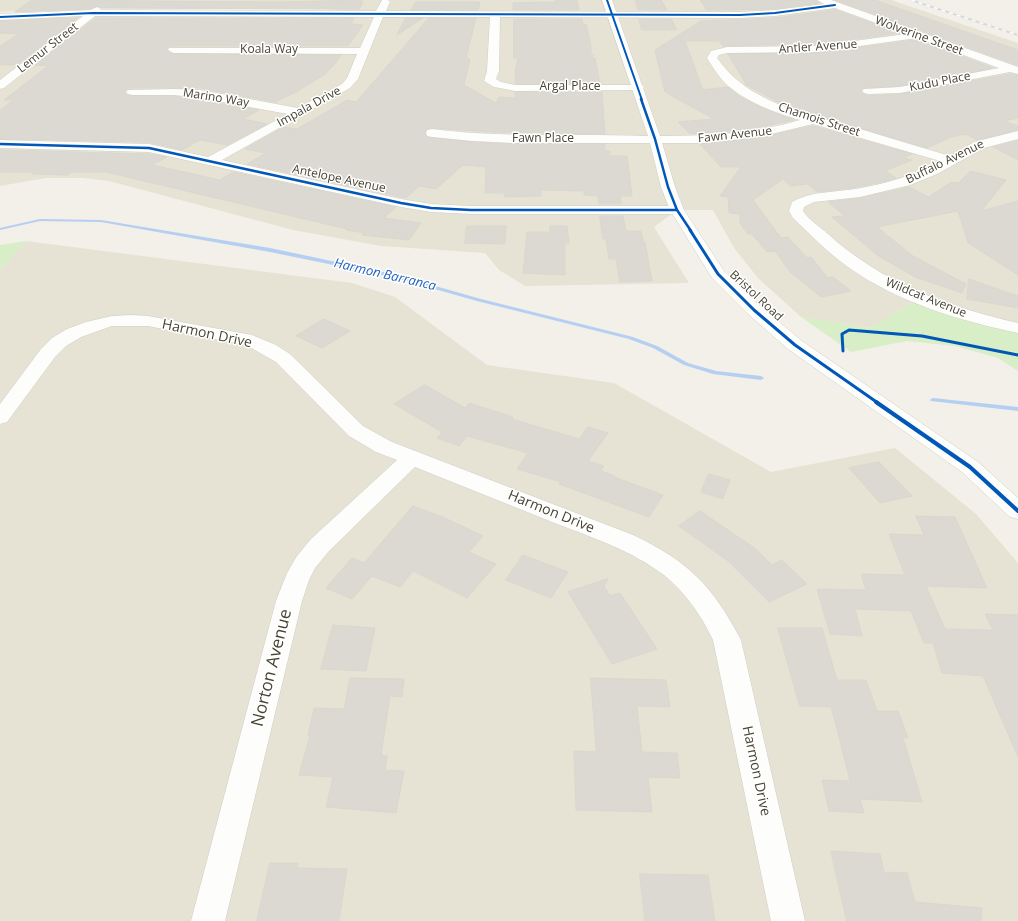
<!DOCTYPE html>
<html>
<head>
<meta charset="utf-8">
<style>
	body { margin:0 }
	canvas { display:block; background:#f2f0e8 }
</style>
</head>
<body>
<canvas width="1018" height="921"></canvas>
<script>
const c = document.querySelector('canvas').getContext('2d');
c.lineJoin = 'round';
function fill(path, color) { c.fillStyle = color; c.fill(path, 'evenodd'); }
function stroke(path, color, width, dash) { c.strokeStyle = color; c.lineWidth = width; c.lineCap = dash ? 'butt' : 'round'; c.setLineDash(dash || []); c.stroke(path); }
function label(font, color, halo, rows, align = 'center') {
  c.font = font + ' "Open Sans",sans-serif'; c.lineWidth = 3; c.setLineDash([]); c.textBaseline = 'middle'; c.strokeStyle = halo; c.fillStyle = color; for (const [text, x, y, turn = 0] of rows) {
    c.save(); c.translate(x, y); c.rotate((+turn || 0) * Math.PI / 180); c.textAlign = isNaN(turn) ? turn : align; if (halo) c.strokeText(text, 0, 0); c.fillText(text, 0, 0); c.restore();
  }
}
const residential = new Path2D(`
	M0,0H891L1018,43V328L919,298L871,328L801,317L758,278L734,248L713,210H677L654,227L689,283L525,286L499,270L485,253L381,246L293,230L109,181L83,178H46L0,186V22L93,13L372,14L324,9L80,8L0,12Z
	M26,241L352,283L395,297L487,365L614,383L771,472L895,448L976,514L1018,563V921H0V270Z`);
const green = new Path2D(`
	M26,241L0,270V245Z
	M919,298L1018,328V371L998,358L955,346L907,341L851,352L801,317L871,328Z`);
const stream = new Path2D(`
	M40,219L101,220L270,248L393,274L481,299L633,337L657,346L688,363L716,371L761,376L764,378L761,380L713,374L684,365L653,348L629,339L477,301L392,277L270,252L101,222L40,221L0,230V228Z
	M933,398L1018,407V411L931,401L930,400L931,399Z`);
const building = new Path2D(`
	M32,0L280,2L362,0L361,2H363L359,9L102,8L96,6L91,9L15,12Z
	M556,0H577L579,10H513V3L556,2Z
	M636,0H661L667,10H638Z
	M701,0H816L819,3L775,9L707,10Z
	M835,0L859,1L875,0L1018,50V65Z
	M416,2H480L478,10H411Z
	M835,10L900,33L817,44L723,46L719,41H685L703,90L727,87L739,96L758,106L794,120L750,129L690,134L678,122L714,119L665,92L655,50L701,21L775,18Z
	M78,18L17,65H0V46L19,34L0,33V21Z
	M96,18H354L351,24L363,25L348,46H169L167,49L173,54L341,55L335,64L324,75L296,92L275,102L200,88H128L125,91L127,95L132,96H174L259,110L243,119L267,124L227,145L200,140L182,150L149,142L0,139V110L13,100H4L48,66L35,65Z
	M406,18H423L397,35Z
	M429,18H476L466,58L470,59L464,85L496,103L499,97L515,98V92H602L605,134L493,132L432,128L426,130L425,133L427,137L472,142L512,144H605V151H610V156H627L632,196H620L621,204H599L598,196L584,195V191L541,190V196L505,197L504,193H485L486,167L463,165L436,189L419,186L406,198L247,164L266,153L245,149L284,127L297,129L347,100L356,102Z
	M514,19H582L583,25L586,24L591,45V54H593V58H595L600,84H516L515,72L518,58H514Z
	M639,19H671L677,30H642Z
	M917,40L993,68L900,86L864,88L861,92L868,96L900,94L1010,74L1018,75V118L1004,121L1018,126V130L977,140L966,134L951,137L927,148L811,113L776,101L745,84H746L728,54L817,53Z
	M813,126L912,154L904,158L912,160L885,171L896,178L891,180L852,188L817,192L808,184L790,186L783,179L753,200L781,238L788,237L807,258L811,257L828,278L833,277L851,291L821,297L790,272L775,251L767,252L752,234H748L740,223V214L729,213L728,197L720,196L741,167H721L700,144L759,138Z
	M1018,141V160L993,147Z
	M0,150L149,154L167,157L152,165L220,180L233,172L396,207L384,218L421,223L409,240L362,235L365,233L346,230L347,229L106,172H71L68,175L32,174L34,172H0Z
	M971,171L1006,180L981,211L1018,201V275L968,243L958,211L877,227L913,256L966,284L962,293L915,277L877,255L832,217L845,216L828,202L860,198L910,187L928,197L952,182L958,183Z
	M600,216H623L626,231H641L643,241L645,242L652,281L620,282L616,259H609L606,239H603Z
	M467,226H506L505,244L465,243Z
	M550,226H567L569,243H565V275L523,273L527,232H550Z
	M969,279L1018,296V308L967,299Z
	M324,319L350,331L322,348L296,336Z
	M425,385L465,408L469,403L513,417L512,419L579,439L588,427L608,433L588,461L604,466L601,471L615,476L614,477L663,495L649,517L559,484L561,482L517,469L528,453L467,436L459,446L437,438L442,432L394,404Z
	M879,462L912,496L880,503L849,468Z
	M709,474L730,480L723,499L701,492Z
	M413,506L445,518L483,536L469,552L496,564L467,598L413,571L400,587L372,576L352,599L326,588L352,558L364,563Z
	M700,511L756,549L772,565L782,560L807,584L769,602L728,561L679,526Z
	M916,516L955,517L987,588L926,586L945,629L993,630L985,614L1018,615V757L983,676L942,673L933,643H924L911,611L855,609L862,636L830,634L817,589L866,590L861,574L905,575L889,534L924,535Z
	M523,555L568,572L551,598L506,580Z
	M608,579L604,586L610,596L620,593L657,649L612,664L568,592Z
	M333,625L375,628L366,671L321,669Z
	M778,628H822L837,680H866L877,711H898L908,738H903L922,802L860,799L864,813L829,811L822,780L850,781L836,725L831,707L800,706Z
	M350,678L404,679L402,697L390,696L381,755L387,756L385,770L404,771L396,813L326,807L333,777L299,775L310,735H308L314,708L344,709Z
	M591,678L666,680L670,707L637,706L642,752L677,753L680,778L648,777L652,812L576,810L574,751L596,752Z
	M831,851L880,854L884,872L907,873L915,902L982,908L981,921H847Z
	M270,863H298L297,868L347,869L339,921H257Z
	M640,874L708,875L715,921H645Z`);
const minor = new Path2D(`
	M382,0H388L390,2L386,11L740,12L775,10L824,4L817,0H831L1018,67V74L1010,72L900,93L868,94L864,93L862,91L864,89L900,87L999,68L917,38L817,52L727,53L719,55L717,58C748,102 798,111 847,125C881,135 915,146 950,156L974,142L1018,131V139L984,148L937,174L910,185L860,197L814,202L804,207L803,211C809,220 820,227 828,234C882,283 948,307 1018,323V333C958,320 899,303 848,267C828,253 811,235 793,218L789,211L792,202C813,190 837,193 861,188C888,183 915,175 940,161L813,124L759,137L704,143H512L472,141L432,137L427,136L426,133L427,130L432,129C486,136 541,135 595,135C664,136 734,140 800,120C773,112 743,101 723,81C717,74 712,66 707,58L711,51L727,47L817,46L906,34L835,8L775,16L740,18L500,17L499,71L496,79L501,82L515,85H642L644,87L642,89L638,90L515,91L494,87L484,81L487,71L490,17H383L358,79L350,88L222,160L401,199L431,204L471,206H677L682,207L684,210L682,213L677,214H471L431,212L401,207L149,152L0,148V140L149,144L208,157L288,114L200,98L174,95H132L128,94L126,92L128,90L174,89L200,90L298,108L342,84L347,78L357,54L173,53L168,50L169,48H360L374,17L95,16L4,88L0,89V80L83,16L0,20V14L91,10L97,7L102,10L376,11Z
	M131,315L148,316L252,335L276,345L290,354L363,426L392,442L633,535C688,561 712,585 741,640L805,921H771L713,640C701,615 686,593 664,575C632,551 594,538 557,524C510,505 462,486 415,467L329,551L315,568L309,580L302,601L225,921H191L276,601L287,573L297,556L311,539L397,460L376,452L349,436L276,362L246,345L148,326H112L81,337L66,346L55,357L7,422L0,424V404L41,349L52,338L67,329L86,322L112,316Z`);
const tertiary = new Path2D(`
	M602,0H612L661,139L675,187L684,210L724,271L760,306L802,341L978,462L1018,498V519L1010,517L962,472L788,349L748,314L712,278L670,210L661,187L649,139Z`);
const rail = new Path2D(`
	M911,0L1018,35`);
const cyclewayFar3 = new Path2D(`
	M607,0L642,100
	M0,17L93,13L740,15L775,13L835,5`);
const cyclewayFar2 = new Path2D(`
	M641,99L655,139L668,187L677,210L691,231
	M0,144L149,148L401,203L431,208L471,210H677`);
const cyclewayFar1 = new Path2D(`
	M690,230L718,274L754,310L795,345L878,403
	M843,351L842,334L849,330L922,336L1018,355`);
const cycleway = new Path2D(`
	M876,402L970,467L1018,511`);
const farStreetnames = [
	["Wolverine Street",919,36,20],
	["Antler Avenue",818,47,-4],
	["Lemur Street",48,48,-38],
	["Koala Way",269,50],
	["Kudu Place",940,82,-11],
	["Argal Place",570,87],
	["Marino Way",216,98,9],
	["Impala Drive",309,107,-29],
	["Chamois Street",819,120,18],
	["Fawn Avenue",735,135,-6],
	["Fawn Place",543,139],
	["Buffalo Avenue",945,162,-26],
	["Antelope Avenue",339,179,12],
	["Bristol Road",756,296,43],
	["Wildcat Avenue",926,298,22]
];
const farWaternames = [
	["Harmon Barranca",385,275,13]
];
const streetNames = [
	["Harmon Drive",207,334,12],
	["Harmon Drive",551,512,22],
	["Harmon Drive",756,771,78]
];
const nearStreetnames = [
	["Norton Avenue",272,668,-76]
];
fill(residential, '#e6e3d5');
fill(green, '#d8eec6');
fill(stream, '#b5cff3');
fill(building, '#dbd9d1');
stroke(building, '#dad8ce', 1);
stroke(minor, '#d0cec6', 1);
stroke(tertiary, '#d0cec6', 1);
fill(minor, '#fdfdfc');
fill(tertiary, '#fdfdfc');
stroke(rail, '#d9d9d8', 2);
stroke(rail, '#fff', 1.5, [4]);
stroke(cyclewayFar3, '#0057b8', 2);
stroke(cyclewayFar2, '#0057b8', 2.5);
stroke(cyclewayFar1, '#0057b8', 3);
stroke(cycleway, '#0057b8', 4);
label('12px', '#484434', '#fff', farStreetnames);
label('italic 13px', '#2260bf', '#fff', farWaternames);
label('14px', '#484434', '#fff', streetNames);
label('17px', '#484434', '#fff', nearStreetnames);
</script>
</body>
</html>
